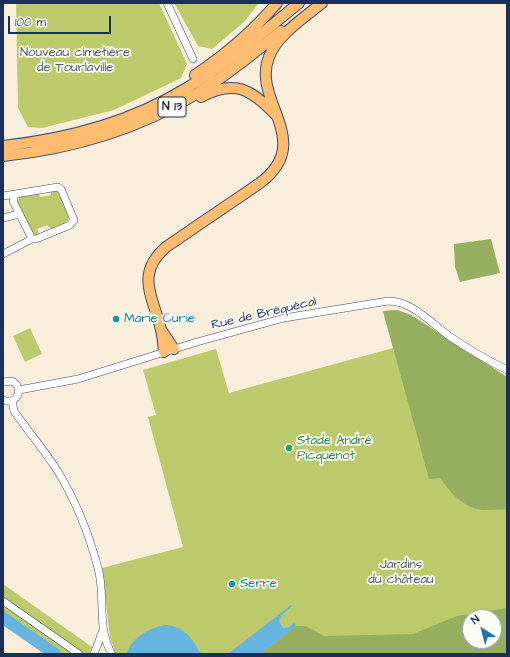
<!DOCTYPE html>
<html>
<head>
<meta charset="utf-8">
<style>
	body { margin:0 }
	#map { position:relative; width:510px; height:657px; overflow:hidden; background:#f9eddc; font-family:"Architects Daughter",sans-serif }
	canvas { display:block }
	.frame { position:absolute; inset:0; border:4px solid #1b2f5e; pointer-events:none }
	.north { position:absolute; left:462px; top:609px; width:40px; height:40px; box-sizing:border-box; background:#fdfcf7; border:1px solid #a3aaba; border-radius:50%; rotate:324deg; font-size:11px; font-weight:700; line-height:16px; text-align:center; color:#1b2f5e }
	.north::after { content:''; display:block; margin:auto; width:14px; height:18px; background:#1f6fb2; clip-path:polygon(50% 0,100% 100%,50% 72%,0 100%) }
	.scale { position:absolute; left:8px; top:16px; width:103px; height:18px; box-sizing:border-box; border:2px solid #1b2f5e; border-top:0; padding-left:5px; font-size:12px; line-height:14px; white-space:nowrap; color:#1b2f5e; -webkit-text-stroke:3px #fdfcf7; paint-order:stroke }
</style>
</head>
<body>
<div id="map">
<canvas width="510" height="657"></canvas>
<div class="frame"></div>
<div class="north">N</div>
<div class="scale">100 m</div>
</div>
<script>
const c = document.querySelector('canvas').getContext('2d');
c.lineJoin = 'round';
function fill(path, color) { c.fillStyle = color; c.fill(path, 'evenodd'); }
function stroke(path, color, width, dash) { c.strokeStyle = color; c.lineWidth = width; c.lineCap = dash ? 'butt' : 'round'; c.setLineDash(dash || []); c.stroke(path); }
function label(font, color, halo, rows, align = 'center') {
  c.font = font + ' "Architects Daughter",sans-serif'; c.lineWidth = 3.5; c.setLineDash([]); c.textBaseline = 'middle'; c.strokeStyle = halo; c.fillStyle = color; for (const [text, x, y, turn = 0] of rows) {
    c.save(); c.translate(x, y); c.rotate((+turn || 0) * Math.PI / 180); c.textAlign = isNaN(turn) ? turn : align; if (halo) c.strokeText(text, 0, 0); c.fillText(text, 0, 0); c.restore();
  }
}
const green = new Path2D(`
	M16,3H159L187,64L181,78L114,110L42,128L28,127L18,108Z
	M174,3H259L244,22L212,49L198,46Z
	M57,190L69,216L68,221L51,229L47,225L37,229L39,234L34,236L17,203L20,196L39,193L40,197L51,195V191Z
	M397,310L411,315L507,377V654H116L110,638L102,568L183,547L148,417L156,415L143,370L216,349L229,393L393,348L383,311ZM470,617H494V641H470Z
	M30,328L42,354L25,362L13,336Z
	M3,584L92,647L89,654H54L3,620Z`);
const forest = new Path2D(`
	M491,239L500,273L460,282L455,267L454,244Z
	M397,310L411,315L507,377V510C499,509 490,510 482,510C462,507 451,493 440,478L429,479L383,311Z
	M507,608V654H261L296,626H306L324,636L413,634L457,616ZM470,617H494V641H470Z`);
const water = new Path2D(`
	M291,605L292,606L281,616L279,621L283,628L289,627L294,623L296,626L261,654H228Z
	M167,625C179,626 189,634 195,644C198,648 198,652 203,654H127C130,638 152,626 167,625Z`);
const river = new Path2D(`
	M3,618L55,654`);
const minor = new Path2D(`
	M167,3L193,59
	M3,196L58,187L61,189L74,220L70,225L36,239H32L13,201L15,195
	M3,218L19,214
	M3,254L32,239
	M3,382L12,381C25,388 17,406 3,400
	M19,390L78,379L197,342L284,318L388,301C412,301 430,322 449,336C467,348 487,360 507,370
	M12,401L14,411C28,431 44,450 57,470C76,501 89,534 98,568C106,596 96,628 112,654
	M3,601L79,654
	M94,654L103,630`);
const highway = new Path2D(`
	M195,75C225,55 253,31 277,3
	M201,97C235,79 251,89 276,115
	M3,146C67,139 129,123 185,89C226,65 262,33 299,3
	M3,156C71,149 139,129 198,93C227,75 254,53 281,31
	M162,331L174,349
	M164,352C163,345 163,337 161,330C154,298 134,275 166,247L260,183C316,141 251,101 269,57C277,35 304,18 322,3`);
const markers = [
	[116,319,4,"#0f9aa8"],
	[289,448,4,"#2e9e5b"],
	[232,584,4,"#0f9aa8"]
];
const shields = [
	[172,107,28]
];
const shieldNames = [
	["N 13",172,107]
];
const parkNames = [
	["Nouveau cimetière",75,53],
	["de Tourlaville",75,68],
	["Jardins",401,565],
	["du château",401,580]
];
const streetNames = [
	["Rue de Bréquécal",264,314,-13]
];
const cultureNames = [
	["Marie Curie",124,319],
	["Serre",240,584]
];
const leisureNames = [
	["Stade André",297,441],
	["Picquenot",297,456]
];
fill(green, '#bdca6b');
fill(forest, '#96ae5f');
fill(water, '#67b4e0');
stroke(river, '#67b4e0', 12);
stroke(minor, '#3c4c71', 8);
stroke(highway, '#3c4c71', 12);
stroke(minor, '#fff', 7);
stroke(highway, '#fdbc6f', 10);
for (const [x, y, r, color] of markers) { const dot = new Path2D(); dot.arc(x, y, r, 0, 2 * Math.PI); c.fillStyle = color; c.fill(dot); stroke(dot, '#fdfcf7', 1.5); }
for (const [x, y, w] of shields) { const box = new Path2D(); box.roundRect(x - w / 2, y - 10, w, 20, 3); c.fillStyle = '#fdfcf7'; c.fill(box); stroke(box, '#1b2f5e', 1); }
label('bold 12px', '#1b2f5e', null, shieldNames);
label('13px', '#4c5e62', '#fdfcf7', parkNames);
label('13px', '#1b2f5e', '#fdfcf7', streetNames);
label('13px', '#0d838f', '#fdfcf7', cultureNames, 'left');
label('13px', '#27864d', '#fdfcf7', leisureNames, 'left');
</script>
</body>
</html>
